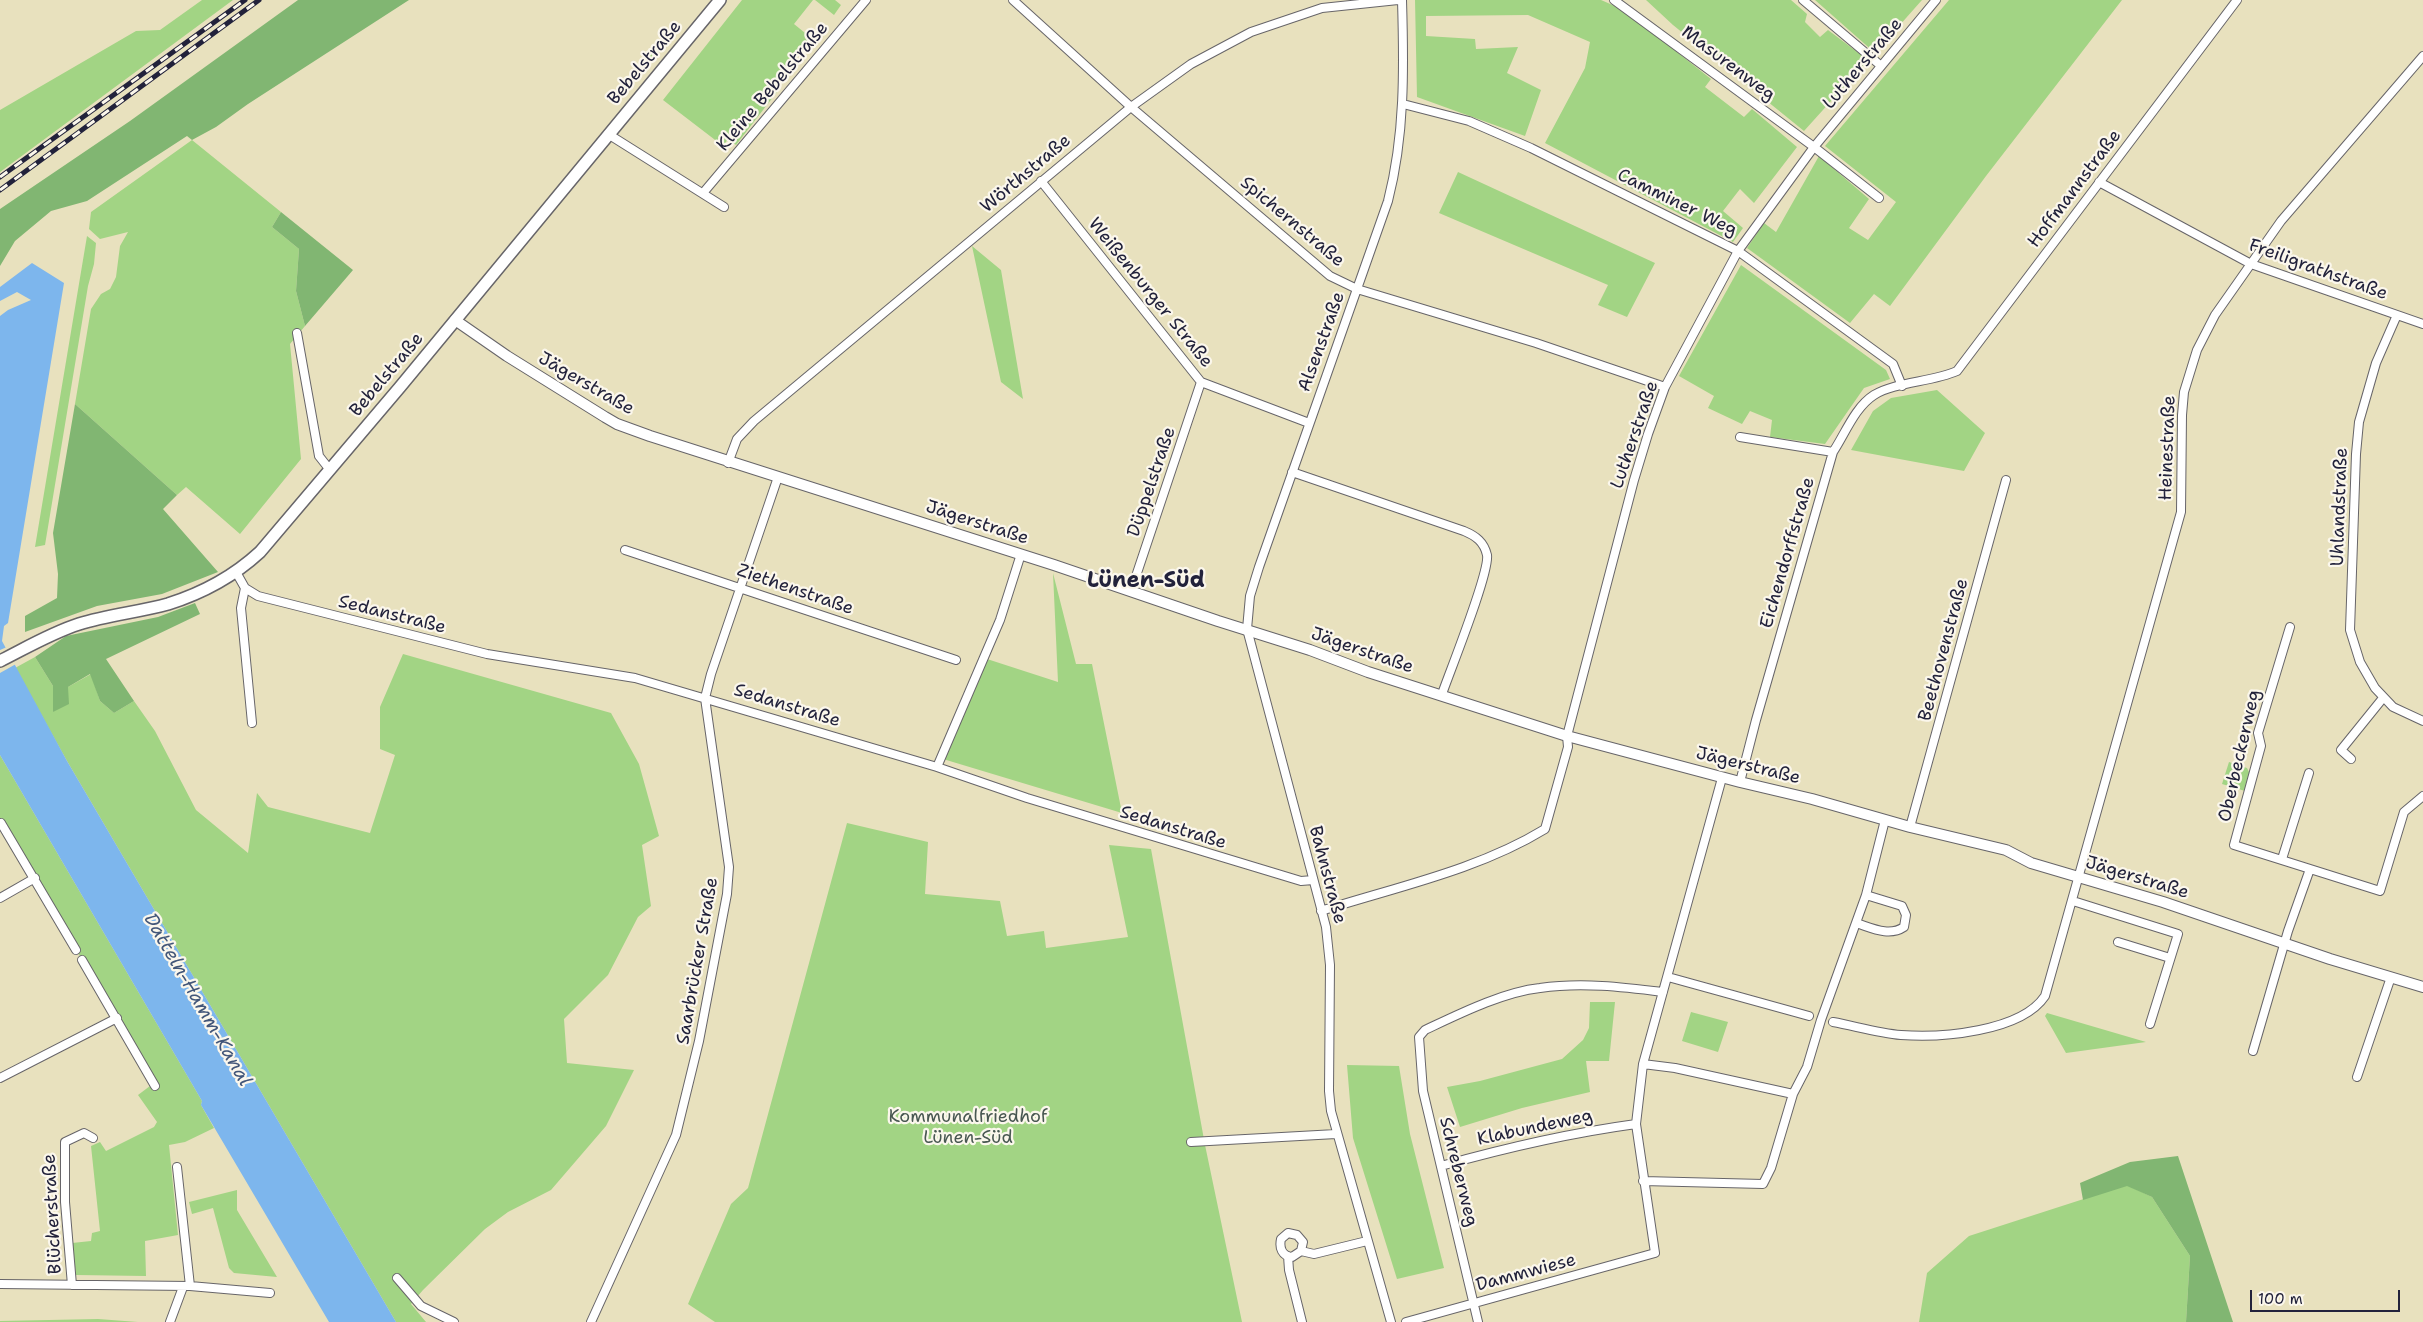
<!DOCTYPE html>
<html>
<head>
<meta charset="utf-8">
<style>
	body { margin:0 }
	#map { position:relative; width:2423px; height:1322px; overflow:hidden; background:#e8e1be; font-family:"Shantell Sans",sans-serif }
	canvas { display:block }
	.scale { position:absolute; left:2250px; top:1290px; width:150px; height:22px; box-sizing:border-box; border:2px solid #22223b; border-top:0; padding-left:6px; font-size:15px; line-height:18px; white-space:nowrap; color:#22223b; -webkit-text-stroke:4px #fbf7ec; paint-order:stroke }
</style>
</head>
<body>
<div id="map">
<canvas width="2423" height="1322"></canvas>
<div class="scale">100 m</div>
</div>
<script>
const c = document.querySelector('canvas').getContext('2d');
c.lineJoin = 'round';
function fill(path, color) { c.fillStyle = color; c.fill(path, 'evenodd'); }
function stroke(path, color, width, dash) { c.strokeStyle = color; c.lineWidth = width; c.lineCap = dash ? 'butt' : 'round'; c.setLineDash(dash || []); c.stroke(path); }
function label(font, color, halo, rows, align = 'center') {
  c.font = font + ' "Shantell Sans",sans-serif'; c.lineWidth = 4.5; c.setLineDash([]); c.textBaseline = 'middle'; c.strokeStyle = halo; c.fillStyle = color; for (const [text, x, y, turn = 0] of rows) {
    c.save(); c.translate(x, y); c.rotate((+turn || 0) * Math.PI / 180); c.textAlign = isNaN(turn) ? turn : align; if (halo) c.strokeText(text, 0, 0); c.fillText(text, 0, 0); c.restore();
  }
}
const green = new Path2D(`
	M202,0H233L0,172V110L136,31L160,30Z
	M742,0H813L794,24L810,37L770,85L777,92L736,145L728,139L723,146L663,100Z
	M815,0H835L841,5L834,15Z
	M1415,0H1601L1624,10L1711,79L1705,87L1744,117L1752,109L1797,147L1754,203L1740,189L1723,211L1743,228L1733,242L1545,143L1585,68L1590,42L1528,15L1426,16V36L1475,39L1476,49L1518,47L1507,73L1541,90L1525,136L1417,97Z
	M1646,0H1791L1807,14L1805,22L1820,37L1828,30L1868,60L1804,131L1673,25Z
	M1815,0H1922L1875,53Z
	M1949,0H2122L1986,176L1890,306L1874,294L1850,323L1747,248L1764,223L1776,232L1819,156L1869,199L1849,228L1868,240L1896,202L1825,146Z
	M664,35L669,40L645,69L640,65Z
	M638,67L643,72L622,96L617,92Z
	M192,140L281,212L272,227L299,249L296,291L305,326L290,344L301,459L240,534L186,487L177,495L75,404L91,309L101,294L110,289L116,277L120,246L128,232L100,239L89,229L91,212Z
	M1458,172L1655,263L1627,317L1598,305L1608,285L1439,213Z
	M87,236L96,243L94,264L88,286L45,545L35,547Z
	M972,246L1001,270L1023,399L1001,382Z
	M1741,265L1886,370L1890,379L1864,388L1825,444L1770,437L1772,420L1750,411L1742,424L1708,408L1714,396L1679,376Z
	M1937,390L1985,433L1964,471L1851,450L1873,411L1891,398Z
	M1053,573L1076,664H1092L1122,813L943,759L987,659L1058,682Z
	M403,654L611,713L639,764L659,836L642,845L651,906L638,917L608,975L564,1019L567,1063L634,1070L606,1126L551,1190L508,1212L485,1229L423,1290L411,1304L426,1322H396L67,761L15,668L35,657L53,686V712L68,687L91,674L100,701L114,713L134,701L155,731L196,810L248,853L257,793L268,807L370,833L395,755L380,749V707Z
	M0,755L202,1101L201,1105L214,1128L185,1142L169,1145L178,1235L145,1241L146,1276L76,1275L72,1243L91,1241L92,1233L100,1231L91,1146L100,1142L106,1151L154,1127L157,1122L138,1095L154,1083L0,819Z
	M2229,762L2247,768L2250,774L2245,791L2222,784Z
	M847,823L928,842L925,894L1000,901L1007,936L1044,931L1046,948L1128,937L1109,845L1151,849L1205,1145L1242,1322H715L688,1304L731,1204L748,1188Z
	M1590,1002H1615L1609,1061H1586L1590,1092L1522,1108L1460,1127L1447,1087L1480,1081L1562,1059L1583,1040L1589,1028Z
	M1691,1012L1728,1022L1718,1052L1682,1041Z
	M2047,1013L2146,1042L2066,1053L2045,1016Z
	M1347,1065L1399,1066L1410,1134L1444,1268L1397,1279L1353,1138Z
	M2127,1185L2152,1197L2190,1256L2186,1322H1919L1927,1273L1969,1236Z
	M237,1190V1210L277,1277L234,1273L229,1268L213,1208L192,1214L189,1202Z
	M98,1319L138,1322H0V1321Z`);
const forest = new Path2D(`
	M298,0H409L248,104L216,127L192,140L187,136L87,201L51,211L15,241L0,266V209L130,121Z
	M281,212L353,270L305,326L296,291L299,249L272,227Z
	M75,404L177,495L163,509L218,572L162,594L97,606L25,632V616L57,598L58,574L53,533Z
	M195,603L200,614L106,659L134,701L114,713L100,701L90,674L68,687L69,704L53,712V686L35,657L66,636L158,617Z
	M2178,1156L2233,1322H2186L2190,1256L2152,1197L2127,1186L2083,1200L2080,1183L2130,1162Z`);
const water = new Path2D(`
	M32,263L64,283L8,623L4,626L2,641L67,761L396,1322H329L201,1105L202,1101L0,755V287Z`);
const pier = new Path2D(`
	M17,292L31,300L8,310L0,316V301Z
	M7,647L16,664L0,673V650Z`);
const minor = new Path2D(`
	M1013,0L1131,107L1330,276L1357,289L1536,343L1665,387
	M1614,0L1814,147L1879,198
	M1803,0L1880,65
	M1403,104L1469,121L1531,148L1738,251L1893,364L1902,386
	M608,134L724,207
	M1041,181L1201,382L1309,423
	M2099,182L2251,264L2423,324
	M703,193L866,0
	M2397,315L2376,363L2359,422L2356,454L2350,630L2360,662L2375,688L2393,707L2423,721
	M297,333L319,456L330,470
	M1740,437L1833,452
	M728,463L737,439L754,421L1131,107L1191,64L1251,32L1322,8L1398,0
	M1292,472L1464,531C1476,536 1484,542 1487,555C1490,572 1450,671 1442,694
	M625,550L956,660
	M236,572L245,588L258,596L487,654L635,678L937,767L1027,798L1301,881L1313,880
	M245,588L241,608L252,723
	M1131,591L1201,382
	M2290,627L2258,733L2261,746L2234,845L2380,891L2404,812L2423,796
	M2351,759L2341,750L2383,698
	M937,767L1000,620L1021,554
	M1740,782L1756,720L1833,452C1845,434 1855,407 1874,395C1895,382 1932,382 1957,371L2237,0
	M1,823L76,950
	M1910,827L2006,480
	M2282,859L2309,773
	M0,898L35,878
	M2073,901L2178,934L2150,1024
	M1321,911C1396,887 1478,870 1545,829L1568,747L1567,736L1634,480L1648,434L1665,387L1738,251L1814,147L1936,0
	M1856,923C1872,928 1889,937 1904,927L1906,915L1902,906L1866,895
	M2118,942L2170,958
	M82,960L155,1086
	M1668,977L1809,1016
	M1833,1022C1855,1026 1878,1033 1901,1035C1940,1038 2021,1032 2045,996L2181,512L2182,415L2184,392L2197,350L2215,315L2281,221L2423,56
	M2253,1051L2288,931L2310,869
	M1643,1064L1675,1068L1793,1094
	M2357,1077L2391,977
	M0,1078L117,1018
	M1191,1142L1336,1134
	M1441,1166C1505,1148 1570,1133 1636,1124
	M177,1167L190,1286
	M1643,1181L1763,1184L1771,1168L1793,1094L1807,1067L1821,1020L1866,895L1885,820
	M1301,1251L1303,1242L1297,1235L1288,1233L1281,1239C1279,1248 1282,1256 1292,1257L1301,1251L1314,1254L1367,1241
	M1288,1256L1289,1270L1302,1322
	M397,1278L421,1306L454,1322
	M0,1284L190,1286L270,1293
	M72,1285L65,1202V1142L84,1133L93,1138
	M170,1322L183,1287
	M591,1322L676,1135L699,1041L727,894L729,867L705,698L711,674L778,477
	M1391,1322L1331,1111L1329,1091L1330,965L1326,927L1247,629L1250,596L1259,567L1388,201C1405,135 1404,68 1402,0
	M1406,1322L1655,1253L1636,1124L1643,1064L1722,778
	M1478,1322L1423,1091L1419,1037L1425,1030C1459,1014 1503,992 1540,988C1581,982 1623,987 1663,992`);
const tertiary = new Path2D(`
	M455,320L507,356L605,417L617,424L650,436L1054,565L1218,621L1310,650L1368,672L1567,736L1740,782L1812,799L1910,827L2006,850L2031,863L2163,902L2330,959L2423,987`);
const secondary = new Path2D(`
	M0,661C26,648 51,633 79,624C108,615 139,612 168,604C203,593 234,576 260,552L400,387L720,0`);
const rail = new Path2D(`
	M0,177L245,0
	M0,190L259,0`);
const streetNames = [
	["Bebelstraße",645,63,-50],
	["Masurenweg",1728,64,37],
	["Lutherstraße",1863,64,-50],
	["Kleine Bebelstraße",773,87,-50],
	["Wörthstraße",1026,174,-40],
	["Hoffmannstraße",2075,189,-53],
	["Camminer Weg",1677,203,26],
	["Spichernstraße",1292,222,40],
	["Freiligrathstraße",2318,270,20],
	["Weißenburger Straße",1150,293,51],
	["Alsenstraße",1322,342,-70],
	["Bebelstraße",387,375,-50],
	["Jägerstraße",586,384,30],
	["Lutherstraße",1635,435,-71],
	["Heinestraße",2168,448,-88],
	["Düppelstraße",1152,482,-71],
	["Uhlandstraße",2340,507,-88],
	["Jägerstraße",977,523,18],
	["Eichendorffstraße",1788,553,-74],
	["Ziethenstraße",795,590,19],
	["Sedanstraße",392,615,14],
	["Beethovenstraße",1944,650,-75],
	["Jägerstraße",1362,651,19],
	["Sedanstraße",787,706,17],
	["Oberbeckerweg",2240,756,-77],
	["Jägerstraße",1748,766,14],
	["Sedanstraße",1173,828,17],
	["Bahnstraße",1327,875,75],
	["Jägerstraße",2137,878,17],
	["Saarbrücker Straße",698,961,-80],
	["Klabundeweg",1535,1128,-12],
	["Schreberweg",1458,1172,76],
	["Blücherstraße",53,1214,-93],
	["Dammwiese",1526,1273,-15]
];
const parkNames = [
	["Kommunalfriedhof",968,1117],
	["Lünen-Süd",968,1138]
];
const waterNames = [
	["Datteln-Hamm-Kanal",197,1000,60]
];
const districtNames = [
	["Lünen-Süd",1146,581]
];
fill(green, '#a2d484');
fill(forest, '#81b672');
fill(water, '#7db6ed');
fill(pier, '#e8e1be');
stroke(minor, '#676569', 10);
stroke(tertiary, '#676569', 12);
stroke(secondary, '#676569', 14);
stroke(minor, '#fff', 8);
stroke(tertiary, '#fff', 10);
stroke(secondary, '#fff', 11);
stroke(rail, '#22223b', 5);
stroke(rail, '#fbf7ec', 3, [9]);
label('18px', '#22223b', '#fbf7ec', streetNames);
label('18px', '#485751', '#fbf7ec', parkNames);
label('italic 19px', '#425679', '#fbf7ec', waterNames);
label('bold 22px', '#22223b', '#fbf7ec', districtNames);
</script>
</body>
</html>
